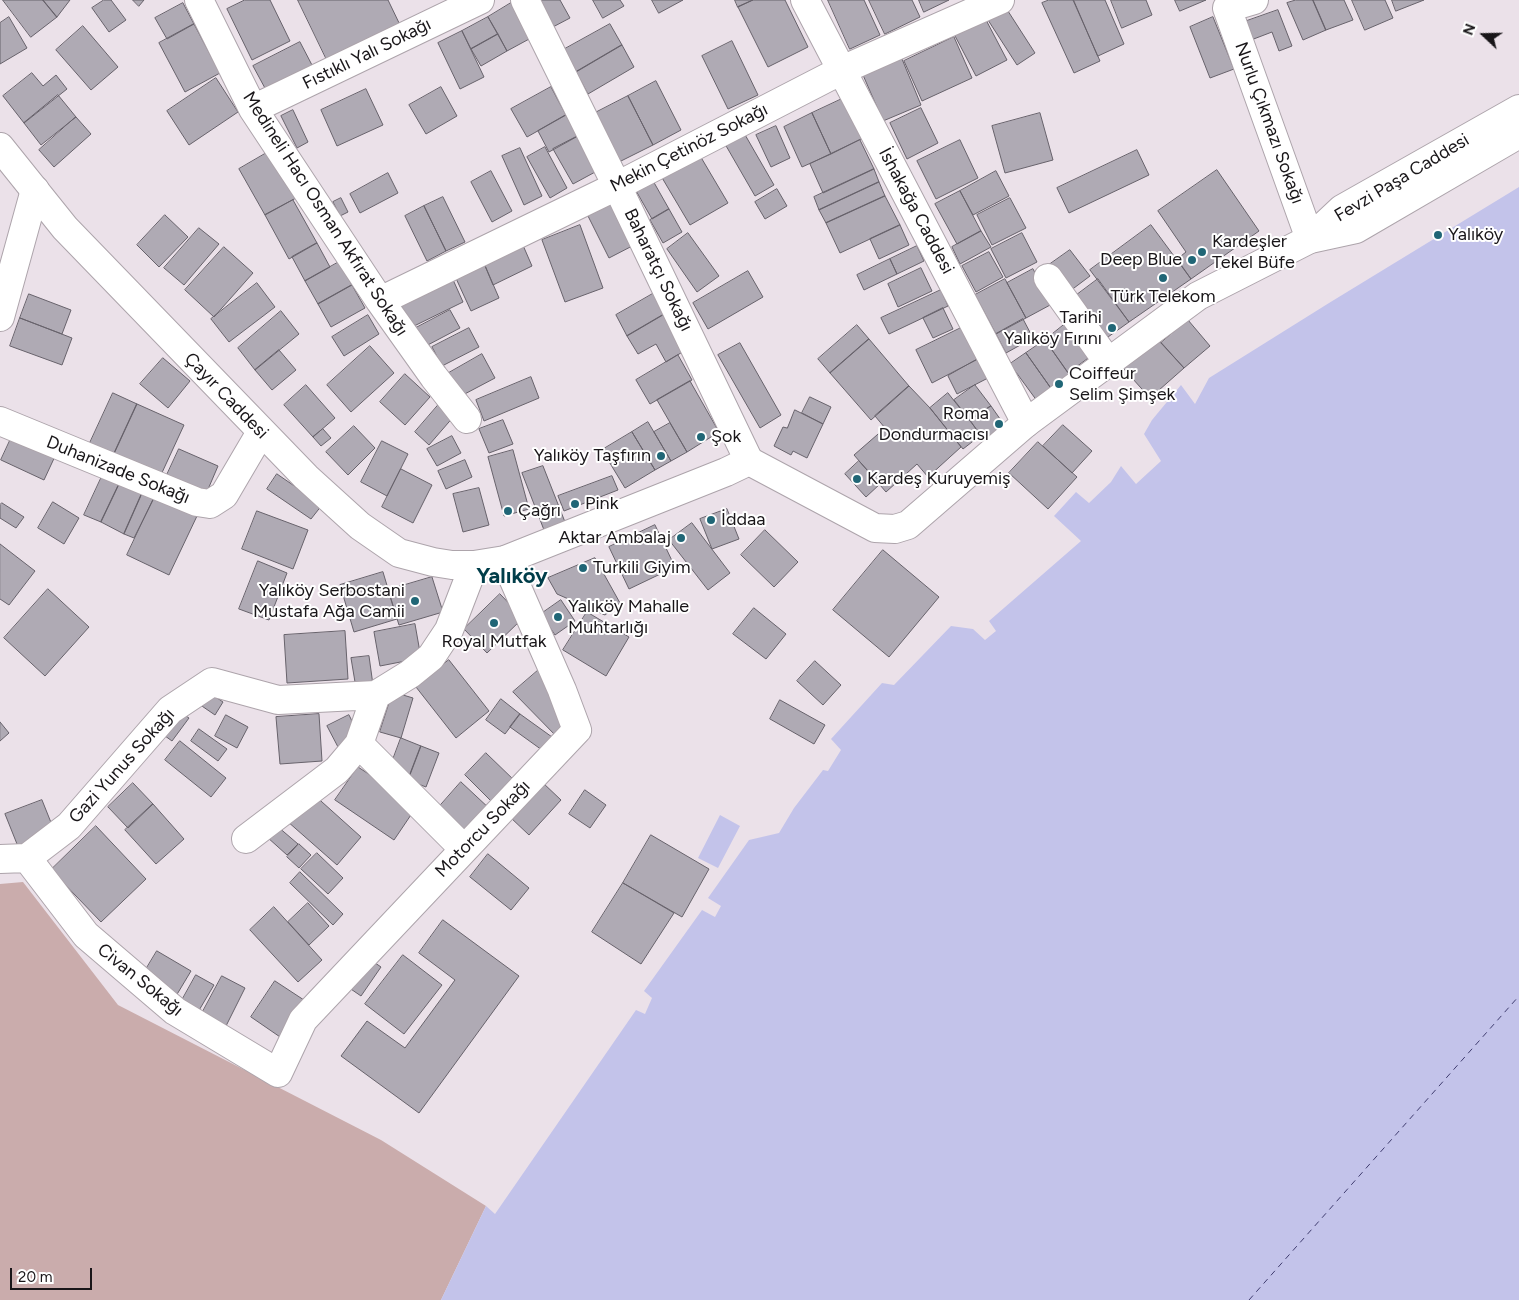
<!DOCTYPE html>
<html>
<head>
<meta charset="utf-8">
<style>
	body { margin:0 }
	#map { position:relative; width:1519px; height:1300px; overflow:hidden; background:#ebe1e9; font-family:Figtree,sans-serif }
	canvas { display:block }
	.north { position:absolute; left:1459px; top:10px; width:50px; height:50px; -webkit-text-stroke:4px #fff; paint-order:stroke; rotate:291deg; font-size:14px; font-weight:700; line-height:20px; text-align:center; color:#191619 }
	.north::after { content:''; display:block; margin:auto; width:18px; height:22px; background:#191619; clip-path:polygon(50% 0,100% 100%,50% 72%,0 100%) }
	.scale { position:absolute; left:10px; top:1268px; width:82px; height:22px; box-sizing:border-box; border:2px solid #191619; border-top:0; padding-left:6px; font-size:15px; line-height:18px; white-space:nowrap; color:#191619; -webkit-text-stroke:4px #fff; paint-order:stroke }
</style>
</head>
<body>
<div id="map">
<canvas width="1519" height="1300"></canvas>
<div class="north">N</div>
<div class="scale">20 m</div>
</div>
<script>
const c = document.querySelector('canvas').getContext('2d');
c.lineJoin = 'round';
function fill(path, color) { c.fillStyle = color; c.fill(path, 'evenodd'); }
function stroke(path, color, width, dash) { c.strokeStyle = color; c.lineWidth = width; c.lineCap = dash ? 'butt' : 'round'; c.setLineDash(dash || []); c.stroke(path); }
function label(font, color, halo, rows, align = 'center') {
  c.font = font + ' Figtree,sans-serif'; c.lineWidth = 4; c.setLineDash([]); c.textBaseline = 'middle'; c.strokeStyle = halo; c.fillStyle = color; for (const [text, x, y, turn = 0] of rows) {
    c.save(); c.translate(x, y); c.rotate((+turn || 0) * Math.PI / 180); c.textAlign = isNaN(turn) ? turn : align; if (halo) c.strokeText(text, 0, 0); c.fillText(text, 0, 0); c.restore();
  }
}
const green = new Path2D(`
	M23,882L118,1005L381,1140L486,1206L441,1300H0V884Z`);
const water = new Path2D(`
	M1519,187V1300H441L486,1206L495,1214L636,1010L645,1014L652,998L644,991L702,910L715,917L721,906L708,898L749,840L779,833L794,808L823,770L828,771L841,750L831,739L882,683L894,685L951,626L973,629L985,640L996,631L989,621L1081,541L1054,516L1076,492L1089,503L1111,482L1121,466L1136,484L1161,461L1144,434L1152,420L1181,385L1195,404L1209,378L1329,303Z
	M720,815L740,826L718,868L698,858Z`);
const ferry = new Path2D(`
	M1249,1300L1519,996`);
const building = new Path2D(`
	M3,0H43L57,17L31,37Z
	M43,0H70L57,17Z
	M104,0H111L126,20L109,32L92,8Z
	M133,0H144L139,6Z
	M245,0H270L290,41L252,60L227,9Z
	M298,0H388L401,27L328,62Z
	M537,0H560L570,18L551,28Z
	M593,0H620L624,6L603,18Z
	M652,0H683L659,13Z
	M735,0H753L738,7Z
	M753,0H785L808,47L768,67L738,7Z
	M828,0H864L880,35L850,49Z
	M869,0H912L920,17L885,34Z
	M919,0H949L924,12Z
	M1049,0H1073L1100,61L1074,73L1042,3Z
	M1074,0H1105L1124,44L1098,56Z
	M1111,0H1146L1152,15L1122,28Z
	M1175,0H1206L1180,11Z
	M1296,0H1313L1326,30L1303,40L1287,3Z
	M1313,0H1344L1353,20L1326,30Z
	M1352,0H1385L1393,18L1365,30Z
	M1392,0H1424L1396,11Z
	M183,3L194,24L167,39L155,18Z
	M511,3L531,38L507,51L488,17Z
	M1006,8L1035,53L1017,65L988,20Z
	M1278,10L1292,46L1279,51L1272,32L1251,40L1244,22Z
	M9,17L27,48L0,64V23Z
	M488,17L498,34L471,49L462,31Z
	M1213,17L1234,69L1210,78L1190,27Z
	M985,18L1007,60L976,76L954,34Z
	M194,24L220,73L185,92L159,43Z
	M610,24L622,45L576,72L563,50Z
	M83,26L118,67L91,90L56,50Z
	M462,31L484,77L460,89L438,43Z
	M498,34L507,51L481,66L471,49Z
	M954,37L972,78L922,101L904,61Z
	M732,41L758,95L728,109L702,56Z
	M300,42L313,67L266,90L253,66Z
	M622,45L634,67L588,94L576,72Z
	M902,59L921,105L883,121L863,75Z
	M32,73L43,86L56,75L67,89L24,123L3,96Z
	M216,78L238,112L189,145L167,111Z
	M656,81L681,130L653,145L628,96Z
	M441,87L457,116L426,134L409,105Z
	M551,87L566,115L527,137L511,109Z
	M366,89L383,125L337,146L321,110Z
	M58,95L76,117L41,145L24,123Z
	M628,96L653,145L619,162L595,113Z
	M844,98L863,138L831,154L812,113Z
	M921,108L938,143L907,159L890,123Z
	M293,110L308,142L297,148L281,116Z
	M812,113L831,154L802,167L784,127Z
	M1040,113L1053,160L1005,173L992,126Z
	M566,115L578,136L549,152L538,131Z
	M76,117L91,134L54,167L39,150Z
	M776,126L790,158L771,167L756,135Z
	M744,133L774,185L755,196L725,144Z
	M578,136L597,171L573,184L553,149Z
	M860,140L874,169L823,193L810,164Z
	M960,140L978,178L936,199L917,161Z
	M545,147L567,188L550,198L527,157Z
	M520,148L542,196L524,205L502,156Z
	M1137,150L1149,175L1069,213L1057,188Z
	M270,151L296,198L265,215L239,169Z
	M699,154L728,203L690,225L661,176Z
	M874,169L879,182L819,210L814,197Z
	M1217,170L1259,231L1191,279L1177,259L1186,252L1158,211Z
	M491,171L512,211L492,222L471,182Z
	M996,171L1009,196L973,215L960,191Z
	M388,173L398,193L360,213L350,194Z
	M652,179L669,209L652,219L635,189Z
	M879,182L885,196L826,223L819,210Z
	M777,189L787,206L765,219L755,202Z
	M960,191L981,231L957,244L935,204Z
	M614,196L638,243L609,258L585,210Z
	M885,196L900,225L840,253L826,223Z
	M443,197L465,242L446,251L424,206Z
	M341,198L348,212L340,216L333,202Z
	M1010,198L1026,228L992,245L977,215Z
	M293,200L317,243L289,259L265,215Z
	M424,206L446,251L427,261L405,216Z
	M669,209L682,232L663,243L650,220Z
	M165,215L188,237L159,267L137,245Z
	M580,225L603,288L565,302L542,240Z
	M900,225L909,245L879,259L870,239Z
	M1151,225L1191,279L1129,322L1090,270Z
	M199,228L219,244L184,285L164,268Z
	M981,231L991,247L960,264L952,247Z
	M688,233L719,276L697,292L667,249Z
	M1022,233L1037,262L1006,278L991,249Z
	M317,243L330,267L305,281L292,257Z
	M522,243L532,266L493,285L483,261Z
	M917,246L924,261L897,274L890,259Z
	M224,247L253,273L214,317L185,290Z
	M1070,250L1090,276L1066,294L1046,267Z
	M989,252L1003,277L976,292L962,266Z
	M890,259L897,274L864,290L857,275Z
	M483,261L499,298L471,311L454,274Z
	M339,262L352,285L318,304L305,281Z
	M921,268L932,291L898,307L888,284Z
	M1033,269L1052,304L1026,318L1007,283Z
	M748,271L763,297L708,329L693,303Z
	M450,273L463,302L410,328L396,299Z
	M1005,279L1026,318L996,334L975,295Z
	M1098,279L1129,322L1101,342L1070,300Z
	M257,283L275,307L229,342L211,319Z
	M352,285L365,308L331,327L318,304Z
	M941,290L948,306L889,334L881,318Z
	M656,292L668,312L627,336L616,315Z
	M29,294L71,310L62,334L20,318Z
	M943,308L953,329L933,338L923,318Z
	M450,310L460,328L424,347L414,329Z
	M281,311L299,334L255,370L238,348Z
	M668,312L689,348L666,362L656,344L638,354L627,336Z
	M368,315L379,334L344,356L332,337Z
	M20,318L72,338L62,365L10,346Z
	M1023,319L1033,338L1006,353L996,334Z
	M1070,320L1095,353L1068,373L1045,340Z
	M1188,320L1210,346L1184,368L1161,343Z
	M857,325L869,339L830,373L818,359Z
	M963,327L978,359L932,383L916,350Z
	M469,328L479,347L442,366L432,347Z
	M1157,338L1184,368L1150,398L1123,368Z
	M869,339L909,386L871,420L830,373Z
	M1045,340L1074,381L1055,394L1026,353Z
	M740,343L781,415L760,428L718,355Z
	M370,346L394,373L351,412L327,385Z
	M279,350L296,370L272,390L255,370Z
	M1026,353L1055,394L1040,405L1010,364Z
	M482,354L495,378L459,397L447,374Z
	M678,355L692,380L650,404L636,380Z
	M163,358L190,381L168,408L140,384Z
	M978,359L988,378L957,394L948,376Z
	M405,374L430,397L405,425L380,402Z
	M531,377L539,398L484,421L476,400Z
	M690,381L719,432L687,452L657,400Z
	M306,385L335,418L313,437L284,405Z
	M975,385L991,406L970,420L954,400Z
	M909,386L930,408L961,447L928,477L917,464L886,492L854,455L885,428L875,416Z
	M113,393L137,404L113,456L89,445Z
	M948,393L981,435L963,449L930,408Z
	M810,397L831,407L823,424L802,413Z
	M440,403L455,415L429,445L415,432Z
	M137,404L184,425L160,477L113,456Z
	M991,406L1005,426L984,441L970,420Z
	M795,410L823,424L807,458L793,451L791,455L774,446L783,427L787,428Z
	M503,420L513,444L489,453L479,429Z
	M648,422L671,461L655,470L632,432Z
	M670,423L687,452L671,461L654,432Z
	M1063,425L1092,451L1072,473L1043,446Z
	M354,426L375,448L348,475L326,452Z
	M323,429L331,438L321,446L313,437Z
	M14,432L57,452L44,480L1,460Z
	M632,432L655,470L625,488L602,450Z
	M452,436L461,453L437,466L427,449Z
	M382,441L408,454L387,496L361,482Z
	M1038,442L1077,477L1048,509L1009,473Z
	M179,449L218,466L206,494L166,477Z
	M513,450L529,509L504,516L488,457Z
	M465,460L472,477L446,489L438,471Z
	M859,461L880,484L866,497L845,474Z
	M543,466L565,522L544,530L522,473Z
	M401,469L432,485L413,523L382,507Z
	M104,472L121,480L101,522L84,515Z
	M277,474L322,505L311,519L267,489Z
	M612,476L618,490L564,511L558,496Z
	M121,480L143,491L124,534L101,522Z
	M479,488L489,525L463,532L453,494Z
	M143,491L155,496L134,538L124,534Z
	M155,496L197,516L169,575L127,555Z
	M53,502L79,518L64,544L38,528Z
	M2,503L24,517L16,528L0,518V505Z
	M727,509L739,539L712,549L700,519Z
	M257,511L308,530L293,569L242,549Z
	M692,523L730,573L708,590L669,540Z
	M655,525L675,567L629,589L609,547Z
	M765,530L798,562L774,587L741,555Z
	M0,544L35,571L9,605L0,599Z
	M883,550L939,597L889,657L833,610Z
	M595,558L620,603L605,615L557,594L548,578Z
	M258,561L287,573L269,620L239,609Z
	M383,572L397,619L354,632L340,585Z
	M432,577L443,612L399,625L388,590Z
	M48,589L89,627L45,676L4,638Z
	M500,594L523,618L487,653L464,629Z
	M561,600L575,621L555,635L541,614Z
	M754,608L786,634L766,659L733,634Z
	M587,612L629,637L606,676L563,650Z
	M415,624L421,658L380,666L374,632Z
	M345,631L348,679L287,683L284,635Z
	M369,656L373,685L356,688L351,658Z
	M449,660L489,711L456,738L416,687Z
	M815,661L841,685L823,705L797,681Z
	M542,667L569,725L558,738L513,692Z
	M204,689L223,702L215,715L196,702Z
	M393,692L413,698L401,738L380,732Z
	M501,699L520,714L505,734L486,720Z
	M780,700L825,725L814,744L770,719Z
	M177,710L189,718L172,741L161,733Z
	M319,714L322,761L280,764L276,717Z
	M520,714L552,737L542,750L510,727Z
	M226,715L248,727L237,748L215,736Z
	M349,715L359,735L338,747L327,726Z
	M0,722L9,733L0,741Z
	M199,729L227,749L218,761L191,741Z
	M401,738L421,746L408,780L388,773Z
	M180,741L226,778L211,797L165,760Z
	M421,746L439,753L426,787L408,780Z
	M486,753L516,782L495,805L465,775Z
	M358,767L417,806L394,840L335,800Z
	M461,782L491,810L469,834L439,807Z
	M542,782L561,800L529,835L510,817Z
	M133,783L153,804L128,828L108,807Z
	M585,790L606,805L590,828L569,814Z
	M312,793L361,837L337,865L287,821Z
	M42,800L56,835L19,849L5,814Z
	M153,804L184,839L156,864L125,830Z
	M96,826L146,879L101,922L51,870Z
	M277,826L298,844L287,855L267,837Z
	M651,835L709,869L682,917L623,883Z
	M299,844L311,855L299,868L287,857Z
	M317,853L343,878L328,894L301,869Z
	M488,854L529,888L511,910L470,877Z
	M300,872L343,914L333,925L290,883Z
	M623,883L674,913L641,964L592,932Z
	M308,903L329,926L309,945L288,922Z
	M274,907L322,960L298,982L250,930Z
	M443,920L519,976L419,1113L341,1056L367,1021L405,1048L455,980L419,953Z
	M157,951L191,971L176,996L142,976Z
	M403,955L442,985L404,1034L365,1004Z
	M365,956L381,967L361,996L345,985Z
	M196,975L214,985L198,1012L181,1002Z
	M222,976L245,988L224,1030L200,1017Z
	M275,981L307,1002L283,1039L251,1017Z`);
const minor = new Path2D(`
	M199,0L253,109L380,301L434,377L467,419
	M525,0L617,186L749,461
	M805,0L1026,423
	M1254,0L1227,8L1310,239
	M253,109L480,0
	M1048,278L1108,362
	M380,301L617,186L842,70L1000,0
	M0,317L35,190
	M0,421L197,502L210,504L224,495L261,432
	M376,695L359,744L464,849
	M246,839L337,770L359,744
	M27,858L86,935L175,1011L278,1073L303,1020L577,730L562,690L505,560
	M0,859L27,858L69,826L170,710L212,682L278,700L376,695L410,674L431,657L449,630L474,565`);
const major = new Path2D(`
	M0,147L65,228L306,477L360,526L399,553L433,562L452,565H474L505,560L726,472L749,461L875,528L895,529L908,525L1026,423L1198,296L1310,239L1356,229L1519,134
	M1310,239L1342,209L1519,109`);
const markers = [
	[1438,235,5,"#206676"],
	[1202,252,5,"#206676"],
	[1192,260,5,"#206676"],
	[1163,278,5,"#206676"],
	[1112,328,5,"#206676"],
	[1059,384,5,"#206676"],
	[999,424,5,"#206676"],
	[701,437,5,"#206676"],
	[661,456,5,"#206676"],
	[857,479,5,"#206676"],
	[575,504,5,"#206676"],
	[508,511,5,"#206676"],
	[711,520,5,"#206676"],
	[681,538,5,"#206676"],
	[583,568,5,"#206676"],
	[415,601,5,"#206676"],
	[558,617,5,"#206676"],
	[494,623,5,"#206676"]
];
const streetNames = [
	["Fıstıklı Yalı Sokağı",367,54,-26],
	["Nurlu Çıkmazı Sokağı",1269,123,70],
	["Mekin Çetinöz Sokağı",689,148,-27],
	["Fevzi Paşa Caddesi",1402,178,-31],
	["İshakağa Caddesi",916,211,62],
	["Medineli Hacı Osman Akfırat Sokağı",325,214,57],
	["Baharatçı Sokağı",658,270,64],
	["Çayır Caddesi",226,396,46],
	["Duhanizade Sokağı",118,470,22],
	["Gazi Yunus Sokağı",122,766,-48],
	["Motorcu Sokağı",483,829,-46],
	["Civan Sokağı",140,980,39]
];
const poiNames = [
	["Yalıköy",1448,235],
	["Kardeşler",1212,242],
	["Tekel Büfe",1212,263],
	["Deep Blue",1182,260,"right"],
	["Türk Telekom",1163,297,"center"],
	["Tarihi",1102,318,"right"],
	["Yalıköy Fırını",1102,339,"right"],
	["Coiffeur",1069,374],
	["Selim Şimşek",1069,395],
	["Roma",989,414,"right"],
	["Dondurmacısı",989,435,"right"],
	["Şok",711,437],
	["Yalıköy Taşfırın",651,456,"right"],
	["Kardeş Kuruyemiş",867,479],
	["Pink",585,504],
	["Çağrı",518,511],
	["İddaa",721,520],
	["Aktar Ambalaj",671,538,"right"],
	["Turkili Giyim",593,568],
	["Yalıköy Serbostani",405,591,"right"],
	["Mustafa Ağa Camii",405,612,"right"],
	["Yalıköy Mahalle",568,607],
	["Muhtarlığı",568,628],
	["Royal Mutfak",494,642,"center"]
];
const districtNames = [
	["Yalıköy",512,577]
];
fill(green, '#caacac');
fill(water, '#c3c3ea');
stroke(ferry, '#403d70', 1, [6, 5]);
fill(building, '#afaab4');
stroke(building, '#67626b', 1);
stroke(minor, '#ada4ab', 30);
stroke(major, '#ada4ab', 30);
stroke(minor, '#fff', 28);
stroke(major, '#fff', 28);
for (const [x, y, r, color] of markers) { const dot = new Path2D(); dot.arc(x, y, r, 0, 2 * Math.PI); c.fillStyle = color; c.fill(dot); stroke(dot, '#fff', 2); }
label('18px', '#191619', '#fff', streetNames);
label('18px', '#191619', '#fff', poiNames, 'left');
label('bold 22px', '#003d49', '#fff', districtNames);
</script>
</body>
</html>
